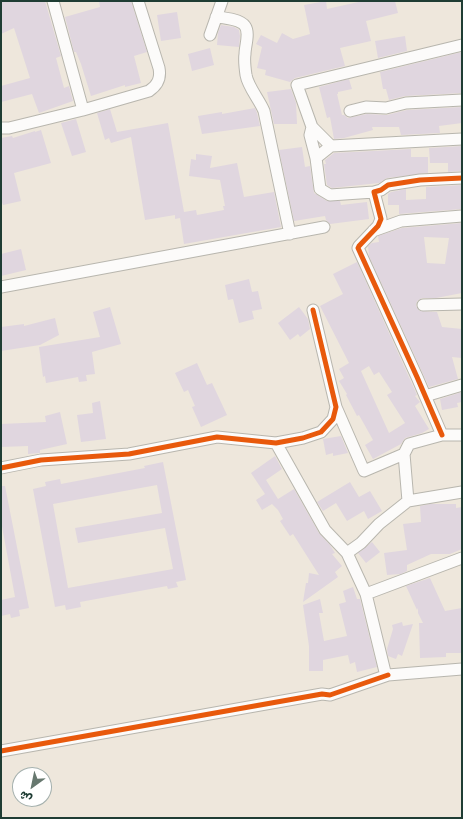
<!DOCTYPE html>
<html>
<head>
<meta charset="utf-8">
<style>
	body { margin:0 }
	#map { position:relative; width:463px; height:819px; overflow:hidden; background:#eee7dc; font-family:"Comic Neue","Playpen Sans Arabic",sans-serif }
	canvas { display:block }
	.frame { position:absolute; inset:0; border:2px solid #1f3d34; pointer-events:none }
	.north { position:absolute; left:12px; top:767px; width:40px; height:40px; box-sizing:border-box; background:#fff; border:1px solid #a5b1ae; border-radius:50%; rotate:213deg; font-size:11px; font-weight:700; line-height:16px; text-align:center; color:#1f3d34 }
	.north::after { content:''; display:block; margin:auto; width:14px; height:18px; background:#67786f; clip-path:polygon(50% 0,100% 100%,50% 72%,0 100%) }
</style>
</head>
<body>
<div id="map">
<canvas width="463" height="819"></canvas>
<div class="frame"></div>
<div class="north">ش</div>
</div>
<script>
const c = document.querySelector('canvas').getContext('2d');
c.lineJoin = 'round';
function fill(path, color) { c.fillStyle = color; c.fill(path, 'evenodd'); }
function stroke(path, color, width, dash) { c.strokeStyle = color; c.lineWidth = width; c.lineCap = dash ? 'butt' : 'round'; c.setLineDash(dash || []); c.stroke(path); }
const building = new Path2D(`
	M1,1H45L61,56L56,58L64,88L69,86L73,101L39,113L32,94L1,102V86L30,78L14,28L1,34Z
	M99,1H131L147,52L134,56L141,83L125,87V85L91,96L81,64L76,52H74L65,17L100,7Z
	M326,1L327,9L363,1H395L398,13L366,21L371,41L340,48L345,66L295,78L290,82L265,75L266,70L257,68L262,47L256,44L261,35L277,43L282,33L293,39L310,34L304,5Z
	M177,12L181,38L161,41L157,15Z
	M221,25L234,27L239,30L240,36L239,47L217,45L218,33Z
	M405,36L407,51L378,58L375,41Z
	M210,48L214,65L192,71L188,54Z
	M462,52V93L405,96L389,100L386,89H383L380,72Z
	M349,79L352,89L338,92V94H337L342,115H344L348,118L367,114L387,115L407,110L462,107V123L439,126L440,133L401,135L399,127H372L373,130L344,138L334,139L330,117L327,118L319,87Z
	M291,89L296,103L297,124H274L267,92Z
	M255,108L257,113L260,126L202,134L198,116L222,112V114Z
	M110,109L117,132L168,123L184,212L196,210L197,215L224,210L223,206H225L220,180L189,176L191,159L196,160V154L212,156L210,168L237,163L244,197L274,192L281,227L184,244L180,218L175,219V215L145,220L131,137L111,143L109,138L105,140L97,113Z
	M76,119L86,152L72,156L61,123Z
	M41,130L51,163L14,173L21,201L3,205L1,200V138L12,136L13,138L35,131V132Z
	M462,146V171L448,172V163H430L429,148Z
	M302,147L305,167L310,166L314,193L327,201H340L341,205L367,202L369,219L330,224L326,220L325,216L294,221L279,150Z
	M411,149V157H428V173L387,178L379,183L332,188L327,185L324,164H326L325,160L334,153Z
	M462,185V209L399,214V205H388V194L391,192L406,189V200L426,199V187Z
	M462,223V293L436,298H422L417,301L416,305L417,308L420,311L437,312L442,327L462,329V358L452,357L458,379L429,387L369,256L368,246L372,243L379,242L378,236L402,228ZM424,237L449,238L445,264L427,263Z
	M21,249L26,270L1,276V254Z
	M357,262L417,395L415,396L420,402L415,406L429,429L422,433L405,438L401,444L373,459L365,445L373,440L359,415L357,416L346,395L347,394L339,381L344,378L339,369L349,363L320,306L343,294L333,274ZM369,366L374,375L379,372L392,392L387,395L405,423L389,433L361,371Z
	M249,279L252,292L258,291L262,309L252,311L254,319L239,323L233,299L228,300L225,285Z
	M110,307L121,344L92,352L95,374L86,375L87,381L79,382L78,377L46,383L45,376L43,377L39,347L100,337L93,312Z
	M299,307L308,319L310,329L300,337L298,334L290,340L278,323Z
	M55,318L59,335L40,345L1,351V327L24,324V326Z
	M197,363L207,385L212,383L227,415L201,427L192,407L195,406L188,390L184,392L175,373Z
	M462,392V402L457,403L458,407L442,410L440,399Z
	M100,401L106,439L81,442L77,415L93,413L92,403Z
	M60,412L67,444L40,450V453L28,454V446L1,447V424L46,422L45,416Z
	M341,436L348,453L333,456V453L326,455L323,439Z
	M275,456L282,469L266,480L278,499L294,489L319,533L330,545L335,553L332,554L342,566L335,572L338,577L303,602L306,583H308L309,573L319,575L293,534L290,536L280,521L283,519L278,510L272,504L262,510L256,500L265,494L251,473Z
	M163,462L186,580L176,582L178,587L168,589L167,586L80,602L81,607L66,610L65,605L55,607L33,489L46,486L45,482L60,479L61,484L145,468L144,466ZM157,485L162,513L75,528L78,543L165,528L173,569L68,588L53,504Z
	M350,482L359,497L370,491L382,511L368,519L364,511L347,521L336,503L323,511L317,502Z
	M1,486H5L29,608L19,610L20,616L11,618L10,614L1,616V600L15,597L1,521Z
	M430,504H456V508L462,507V549L450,554H431L407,565V571L401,574L387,575L384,553L407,550L403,524L421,522L420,506Z
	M372,542L380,552L366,563L358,553Z
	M430,578L445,611L462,608V653H446V657L420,658L419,623H423L418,613V608L417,610L406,586Z
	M353,587L357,599H360L377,667L357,672L355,662L350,664L348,655L323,660V671H309V646L303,605L320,599L323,613H319L324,641L347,636L339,604L346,602L343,591Z
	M402,622L403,626L413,624L402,656L398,654L396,659L388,656L387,649L393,629L392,625Z`);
const minor = new Path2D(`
	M53,1L83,110
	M216,17C224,18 240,19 245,26C250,33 245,46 245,54C244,60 245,68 246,75C248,87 259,99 264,111L290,234
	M210,35L222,1
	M350,111L366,107L386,108L406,103L462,100
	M312,127L310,135L316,158L320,189L330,195L374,192
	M1,128H9L83,110L149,91C158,85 161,78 159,68L138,1
	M331,146L462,139
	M316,158L331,146L312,127L297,85L462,45
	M373,231L401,221L462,216
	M1,287L324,227
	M423,305L462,304
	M425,396L462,385
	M336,407L364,471L404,454
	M442,435L417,377L358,248L359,246L378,226L381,219L374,192L381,190L388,185L420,180L462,178
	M462,435H442L409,444L404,454L408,501L462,492
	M276,443L325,530L347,553L361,543L379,524L408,501
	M1,468L41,460L129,454L217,437L276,443L303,438L321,432L333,419L336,407L313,310
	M347,553L366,594L385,672L388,675L462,669
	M366,594L462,558
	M1,751L322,694L330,695L388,675`);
const cycleway = new Path2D(`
	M442,435L417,377L358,248L359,246L378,226L381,219L374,192L381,190L388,185L420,180L462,178
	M1,468L41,460L129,454L217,437L276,443L303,438L321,432L333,419L336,407L313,310
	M1,751L322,694L330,695L388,675`);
fill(building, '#e0d6df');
stroke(minor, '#b8b6ae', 13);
stroke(minor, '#fcfbfa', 11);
stroke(cycleway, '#e8590c', 5);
</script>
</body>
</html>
